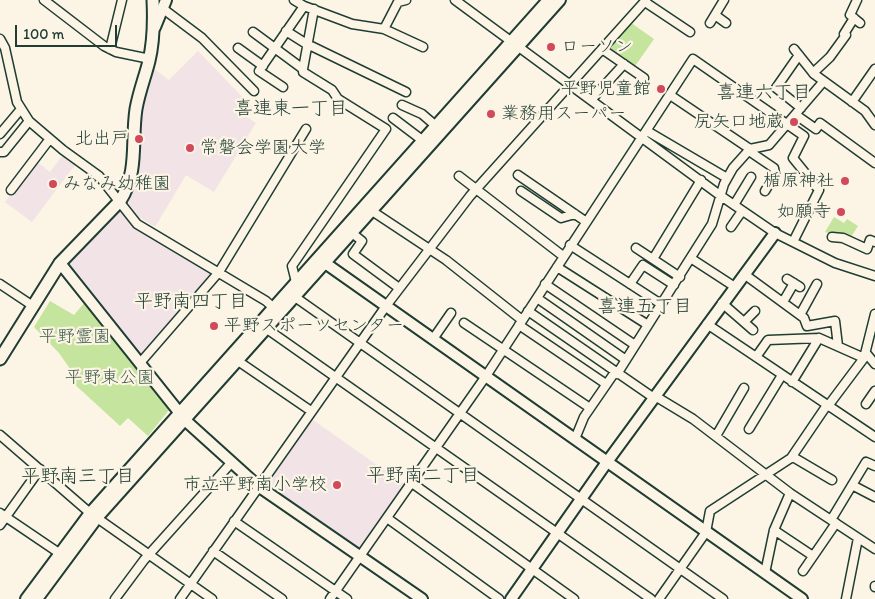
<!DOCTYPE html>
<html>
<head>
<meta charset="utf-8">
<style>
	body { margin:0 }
	#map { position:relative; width:875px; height:599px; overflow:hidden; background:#fcf5e5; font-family:Itim,sans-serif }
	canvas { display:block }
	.scale { position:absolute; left:15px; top:25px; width:102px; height:22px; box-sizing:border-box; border:2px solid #1f3d34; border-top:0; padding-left:6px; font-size:15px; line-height:18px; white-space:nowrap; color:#1f3d34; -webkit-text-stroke:4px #fcf5e5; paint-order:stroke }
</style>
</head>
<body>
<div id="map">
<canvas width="875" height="599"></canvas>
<div class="scale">100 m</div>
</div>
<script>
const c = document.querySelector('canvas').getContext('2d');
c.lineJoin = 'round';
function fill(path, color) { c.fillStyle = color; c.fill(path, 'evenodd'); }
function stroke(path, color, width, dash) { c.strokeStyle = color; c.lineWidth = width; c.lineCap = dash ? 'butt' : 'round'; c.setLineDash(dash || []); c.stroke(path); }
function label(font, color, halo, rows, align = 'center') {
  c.font = font + ' Itim,"Klee One",sans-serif'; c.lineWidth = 4.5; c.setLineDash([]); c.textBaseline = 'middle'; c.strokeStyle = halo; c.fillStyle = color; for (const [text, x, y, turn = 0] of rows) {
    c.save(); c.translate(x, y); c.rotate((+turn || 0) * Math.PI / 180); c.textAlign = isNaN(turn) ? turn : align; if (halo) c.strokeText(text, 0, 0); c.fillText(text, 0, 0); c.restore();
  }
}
const built = new Path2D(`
	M198,51L254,109L246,116L256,123L214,192L186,175L155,227L139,217L128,203L139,173L140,112L153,68L169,80Z
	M62,156L75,165L32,222L5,202L36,161L50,172Z
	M118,210L128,221L213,274L142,355L138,354L66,264Z
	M309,420H313L404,484V488L360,550L269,486L267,480Z`);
const green = new Path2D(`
	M630,22L654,39L633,69L605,49Z
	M834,217L844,223L847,219L858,226L849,240L825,232Z
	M50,301L74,315L85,302L107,327L169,410L148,436L128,418L120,426L71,381L75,376L59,353L34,327Z`);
const minor = new Path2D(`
	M44,0L104,46L116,52L150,59
	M294,0L304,6L352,24L384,29L423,47
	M455,0L721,196L775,233L835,263L875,276
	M857,0L850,15L860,23
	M645,2L690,32
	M162,8L202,38L254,91
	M715,15L726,23
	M710,23L724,0
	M384,29L398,2L406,0
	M286,31L305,43L406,92
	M253,32L303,69V72L332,90L338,99L386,129L292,266L296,282
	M844,34L854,18
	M0,39L5,48L17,102L29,121L63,150L99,176L137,224L266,301L276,310
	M238,48L263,66
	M110,49L122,0
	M602,49L644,78
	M794,49L814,74L865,111L875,125
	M799,55L776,88L801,108
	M303,69L314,9
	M813,73L830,57L846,35
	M283,87L259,71L304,6
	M670,95L750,149
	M592,99L624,64
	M852,102L875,69
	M402,105L422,114L436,126
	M796,115L816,129L820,123L875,163
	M393,118L422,140
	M647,131L727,178
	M0,134L21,109
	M749,151L774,168L775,174L765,191
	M0,152H4L29,121
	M518,175L585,221
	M459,176L563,256
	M11,190L49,140
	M521,191L561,218L575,214
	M734,205L751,177
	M372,211L446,260L522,320
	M731,227L742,211
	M352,233L362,241L353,254L399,288
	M832,237L843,238L867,249L870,240L875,242
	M570,245L661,304
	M636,248L680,277
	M653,259L701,180
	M692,259L735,287
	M557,267L648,325
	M744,274L804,318L807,326L835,321L838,346
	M787,279L800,287
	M0,284L33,306
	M545,284L635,345
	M630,284L643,265L674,285
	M295,297L723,599
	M537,298L626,360
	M783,302L794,283
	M722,303L753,330
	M528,311L654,398
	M800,315L817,284
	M744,322L755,311
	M464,323L590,408
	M707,324L875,437
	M519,325L606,384
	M267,329L651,599
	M433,339L451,313
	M866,353L875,364
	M756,357L768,340L819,338L864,358
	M238,361L311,411
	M140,363L219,272L306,129
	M617,374L712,224L724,184L733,168L750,149L769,145L823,82
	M792,382L819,338
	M655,396L693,419L790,493L875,549
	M866,404L875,391
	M828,406L864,358L875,314
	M749,429L782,375
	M0,435L90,513L212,599
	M716,436L744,388
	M575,439L584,417L615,372
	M793,457L832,480
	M412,483L574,599
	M852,485L875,497
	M0,513L59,553
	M387,518L499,599
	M831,520L866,462L875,466
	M234,521L347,599
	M0,525L40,469
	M774,530L813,556
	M213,551L282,599
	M803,571L836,523
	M765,573L774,530L790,493
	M875,587V586
	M115,599L144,560L232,462
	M180,599L386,306L470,196L646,0
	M330,599L486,376L693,59L804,136L793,158L819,190L793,242
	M659,599L706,532L710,511L791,458L827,405
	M846,599L858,538`);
const tertiary = new Path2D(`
	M155,27L166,0
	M60,263L186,421L258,486L422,599
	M325,263L802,599
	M26,599L90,513L548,0
	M37,599L97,518L560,0
	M511,599L607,462L775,233`);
const secondary = new Path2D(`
	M0,359L60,263L120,201C139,171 131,142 136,109C139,92 145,77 149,61C154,40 154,21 153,0`);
const markers = [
	[551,47,5,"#d1495b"],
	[661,89,5,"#d1495b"],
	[491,114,5,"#d1495b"],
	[794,122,5,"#d1495b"],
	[139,139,5,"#d1495b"],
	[190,148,5,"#d1495b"],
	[845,181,5,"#d1495b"],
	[53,184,5,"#d1495b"],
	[841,212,5,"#d1495b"],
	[214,326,5,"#d1495b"],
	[337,485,5,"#d1495b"]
];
const poiNames = [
	["ローソン",561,47,"left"],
	["平野児童館",651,89],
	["業務用スーパー",501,114,"left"],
	["尻矢口地蔵",784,122],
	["北出戸",129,139],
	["常磐会学園大学",200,148,"left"],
	["楯原神社",835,181],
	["みなみ幼稚園",63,184,"left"],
	["如願寺",831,212],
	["平野スポーツセンター",224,326,"left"],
	["市立平野南小学校",327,485]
];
const parkNames = [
	["平野霊園",75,337],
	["平野東公園",110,378]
];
const neighbourhoodNames = [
	["喜連六丁目",764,93],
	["喜連東一丁目",291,109],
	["平野南四丁目",191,302],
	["喜連五丁目",645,307],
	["平野南二丁目",423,476],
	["平野南三丁目",78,477]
];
fill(built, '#f1e3e6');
fill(green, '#c5e49d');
stroke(minor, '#1f3d34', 11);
stroke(tertiary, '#1f3d34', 14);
stroke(secondary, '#1f3d34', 15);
stroke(minor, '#fcf5e5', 8);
stroke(tertiary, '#fcf5e5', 10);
stroke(secondary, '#fcf5e5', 11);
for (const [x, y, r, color] of markers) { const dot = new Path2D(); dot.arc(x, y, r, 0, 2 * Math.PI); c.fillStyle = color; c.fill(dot); stroke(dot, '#fcf5e5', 2); }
label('18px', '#1f3d34', '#fcf5e5', poiNames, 'right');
label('18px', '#405e49', '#fcf5e5', parkNames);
label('19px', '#1f3d34', '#fcf5e5', neighbourhoodNames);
</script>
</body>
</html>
